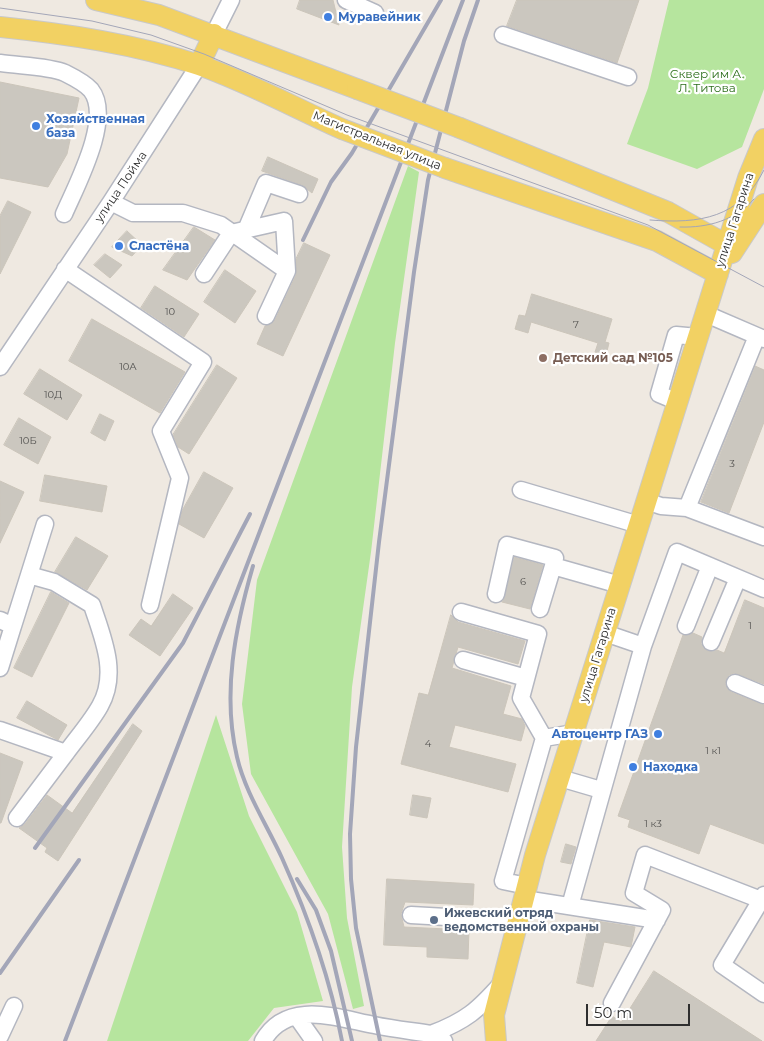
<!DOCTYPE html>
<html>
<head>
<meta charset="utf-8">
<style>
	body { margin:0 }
	#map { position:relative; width:764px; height:1041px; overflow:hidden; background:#efe9e1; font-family:Montserrat,sans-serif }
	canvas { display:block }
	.scale { position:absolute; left:586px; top:1004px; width:104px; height:22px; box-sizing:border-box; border:2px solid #2e2e2e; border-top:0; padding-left:6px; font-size:15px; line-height:18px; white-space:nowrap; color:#2e2e2e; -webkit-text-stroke:4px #fff; paint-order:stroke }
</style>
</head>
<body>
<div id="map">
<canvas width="764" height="1041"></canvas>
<div class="scale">50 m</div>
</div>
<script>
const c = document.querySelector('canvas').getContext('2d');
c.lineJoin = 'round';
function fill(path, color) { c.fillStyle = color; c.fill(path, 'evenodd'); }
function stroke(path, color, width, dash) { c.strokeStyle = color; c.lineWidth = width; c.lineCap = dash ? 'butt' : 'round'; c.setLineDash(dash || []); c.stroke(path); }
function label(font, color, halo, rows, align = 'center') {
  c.font = font + ' Montserrat,sans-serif'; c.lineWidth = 4.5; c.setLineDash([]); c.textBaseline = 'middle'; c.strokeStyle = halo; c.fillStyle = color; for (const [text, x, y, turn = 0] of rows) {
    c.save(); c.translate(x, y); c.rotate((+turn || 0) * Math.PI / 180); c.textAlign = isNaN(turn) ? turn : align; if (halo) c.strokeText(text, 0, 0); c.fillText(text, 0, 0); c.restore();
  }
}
const green = new Path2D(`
	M669,0H764V89L742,147L697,169L627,144L648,88Z
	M408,166L419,172L395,343L371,552L352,687L342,847L347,918L364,1006L353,1009L328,914L251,774L242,704L257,580Z
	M216,715L249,816L297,912L323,1001L274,1008L248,1041H107Z`);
const building = new Path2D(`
	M300,0H333L339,25L297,9Z
	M517,0H639L617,63L507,26Z
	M0,82L79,98L67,154L48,187L0,178Z
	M268,157L318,179L312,193L302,185L262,171Z
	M8,201L31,212L0,274V216Z
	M194,227L215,240L187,280L163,270Z
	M127,231L142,245L132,256L112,247Z
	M304,243L330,255L283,356L257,344L265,326L271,324L275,320L296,275V259Z
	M105,254L122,265L110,278L94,265Z
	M225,270L256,291L235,323L204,302Z
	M155,286L199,314L184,337L141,308Z
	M532,294L612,319L605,342L609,343L606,355L595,352L598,343L531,322L528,333L515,329L519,315L525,316Z
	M92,319L185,372L160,413L69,361Z
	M217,365L237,378L189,454L178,447L173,435Z
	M755,366L764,370V422L729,513L701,502Z
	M40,369L82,395L67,420L24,394Z
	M100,414L114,421L105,441L91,433Z
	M19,418L51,437L38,464L4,445Z
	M204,472L233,488L204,538L179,524L182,511Z
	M45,475L107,486L102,512L40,501Z
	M0,481L24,492L0,543Z
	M76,537L108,556L87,590L55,572Z
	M514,557L543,565L530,609L502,602Z
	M51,592L69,603L32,677L14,668Z
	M173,594L193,608L160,656L129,635L141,619L151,626Z
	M745,600L764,608V684L734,673L729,675L725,684L731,692L764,705V844L710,824L699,854L628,827L630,820L618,816L683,635L693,633L702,637L701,644L707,651L717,650L724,653Z
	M451,615L458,622L525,641L518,664L458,647L452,668L511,686L503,714L522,719L525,726L521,741L455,725L449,747L516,764L508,792L401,764L419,693L428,695Z
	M27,701L67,725L58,740L17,718Z
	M133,724L142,731L58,861L45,852L47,848L19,828L25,824L47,795L72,813Z
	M0,753L23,762L1,823H0Z
	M413,795L431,798L427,818L410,815Z
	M566,844L576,847L571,864L561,862Z
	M387,879L474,884L473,905L405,902L401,914L404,927L469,930L468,959L427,957V947L384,945Z
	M590,920L635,927L631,947L604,942L593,987L577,983Z
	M654,971L762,1041H596L612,1016L621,1022Z`);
const minor = new Path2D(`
	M346,0L375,13
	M214,34L231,0
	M503,35L628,77
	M0,63C19,66 48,66 65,73C73,77 85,83 91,90C113,118 76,186 64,214
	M111,202L133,213H183L221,225L287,271L284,221L231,233L204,274
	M246,230L266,183L299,194
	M65,269L203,362L161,431L180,478L150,605
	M706,314L764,339
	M266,316L287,271
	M0,367L111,202L199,65
	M678,402L659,394L676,335L698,337
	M521,490L639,525
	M646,501L661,506L687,508L764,537
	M687,508L757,336
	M29,575L54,582L92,605C102,636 119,673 100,706C91,722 77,738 66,753
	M496,594L507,545L555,558L553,566
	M540,609L553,566L620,585
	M461,612L538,634L521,698L544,738
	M0,620L13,626L45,524
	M686,626L710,566
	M605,633L643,646
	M711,642L738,578
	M463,660L526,678
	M0,668L13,626
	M735,683L764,695
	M0,730L66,753L17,818
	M560,778L601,790
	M527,886L503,881L544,738L574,733
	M764,895L722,965L764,994
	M524,899L657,920
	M570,906L643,646L677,552L764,589
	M411,915L518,921
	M612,1003L662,910L634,893L645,855L761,900
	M297,1017L314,1041
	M431,1034C466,1021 478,1010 502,983
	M0,1036L14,1006
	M263,1041C287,999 337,1018 374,1025C393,1029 412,1031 431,1034L444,1041`);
const major = new Path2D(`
	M96,0L159,15L357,89
	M0,27C67,34 135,44 199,65C248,82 295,108 342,129
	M199,65L214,34
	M460,128L668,212L734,249
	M445,168L657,241L718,274
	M732,253L764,204
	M496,1041L494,1015L535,855L748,178L764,139`);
const tram = new Path2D(`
	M0,8L92,21L151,35L204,54L347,115L648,225L764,287
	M650,220C700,224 740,218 764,170
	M680,227C708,228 736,220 754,199`);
const rail = new Path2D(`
	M303,240L331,182L352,153L441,0
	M253,566C235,628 222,694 237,757C245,792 267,825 282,858C308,916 330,978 342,1041
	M35,848L183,643L250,514
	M297,879L316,910L331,951L352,1041
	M0,973L79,860
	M65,1041L463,0
	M380,1041L356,928L351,879L350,834L356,747L379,542L414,272L428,180L464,41L478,0`);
const majorBridge = new Path2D(`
	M357,89L460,128
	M342,129L445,168`);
const markers = [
	[328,17,5,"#3f7fe0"],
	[36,126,5,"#3f7fe0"],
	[119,246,5,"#3f7fe0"],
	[543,358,5,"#8d6e63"],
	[658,734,5,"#3f7fe0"],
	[633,767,5,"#3f7fe0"],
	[434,920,5,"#5c6f8a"]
];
const numberNames = [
	["10",170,312],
	["7",576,325],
	["10А",128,367],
	["10Д",53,395],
	["10Б",28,441],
	["3",732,464],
	["6",523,582],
	["1",750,626],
	["4",428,744],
	["1 к1",713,751],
	["1 к3",653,824]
];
const shopNames = [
	["Муравейник",338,17],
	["Хозяйственная",46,119],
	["база",46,133],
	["Сластёна",129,246],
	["Автоцентр ГАЗ",648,734,"right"],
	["Находка",643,767]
];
const parkNames = [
	["Сквер им А.",707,74],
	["Л. Титова",707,88]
];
const streetNames = [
	["Магистральная улица",377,141,22],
	["улица Пойма",121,187,-56],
	["улица Гагарина",735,220,-72],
	["улица Гагарина",598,655,-73]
];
const educationNames = [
	["Детский сад №105",553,358]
];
const serviceNames = [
	["Ижевский отряд",444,913],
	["ведомственной охраны",444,927]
];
fill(green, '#b6e59e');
fill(building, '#cbc7bf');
stroke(building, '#cbc5ba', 1);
stroke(minor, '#b4b7c1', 19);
stroke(major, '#c9c9c9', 22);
stroke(minor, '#fff', 16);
stroke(major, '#f2d163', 20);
stroke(tram, '#a3a6b8', 1);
stroke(rail, '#a3a6b8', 4);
stroke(majorBridge, '#c9c9c9', 22, []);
stroke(majorBridge, '#f2d163', 20);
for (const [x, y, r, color] of markers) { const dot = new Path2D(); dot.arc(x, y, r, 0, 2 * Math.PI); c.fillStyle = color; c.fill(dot); stroke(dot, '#fff', 2); }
label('10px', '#555452', null, numberNames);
label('bold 12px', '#366cbe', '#fff', shopNames, 'left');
label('12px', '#2c6e1b', '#fff', parkNames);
label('12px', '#2e2e2e', '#fff', streetNames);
label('bold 12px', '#785e54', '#fff', educationNames, 'left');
label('bold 12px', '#4e5e75', '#fff', serviceNames, 'left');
</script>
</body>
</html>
